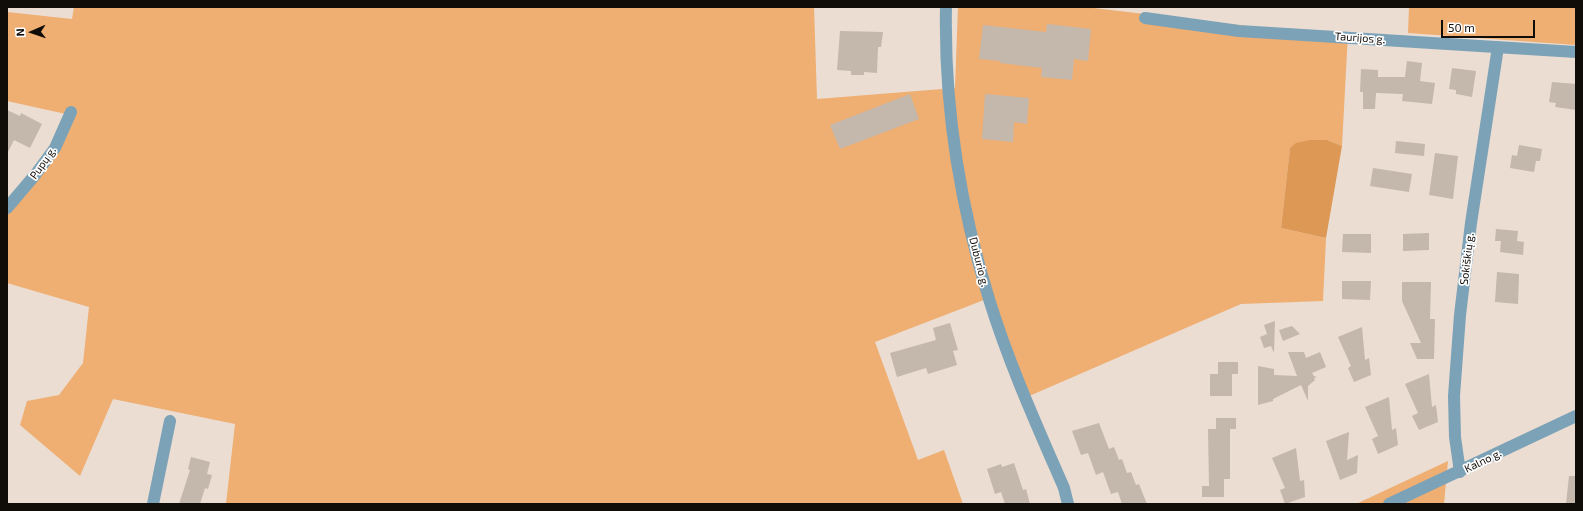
<!DOCTYPE html>
<html>
<head>
<meta charset="utf-8">
<style>
	body { margin:0 }
	#map { position:relative; width:1583px; height:511px; overflow:hidden; background:#ebddd1; font-family:"Exo 2",sans-serif }
	canvas { display:block }
	.frame { position:absolute; inset:0; border:8px solid #100c08; pointer-events:none }
	.north { position:absolute; left:12px; top:12px; width:40px; height:40px; -webkit-text-stroke:3px #fff; paint-order:stroke; rotate:268deg; font-size:11px; font-weight:700; line-height:16px; text-align:center; color:#100c08 }
	.north::after { content:''; display:block; margin:auto; width:14px; height:18px; background:#100c08; clip-path:polygon(50% 0,100% 100%,50% 72%,0 100%) }
	.scale { position:absolute; left:1441px; top:20px; width:94px; height:18px; box-sizing:border-box; border:2px solid #100c08; border-top:0; padding-left:5px; font-size:12px; line-height:14px; white-space:nowrap; color:#100c08; -webkit-text-stroke:3px #fff; paint-order:stroke }
</style>
</head>
<body>
<div id="map">
<canvas width="1583" height="511"></canvas>
<div class="frame"></div>
<div class="north">N</div>
<div class="scale">50 m</div>
</div>
<script>
const c = document.querySelector('canvas').getContext('2d');
c.lineJoin = 'round';
function fill(path, color) { c.fillStyle = color; c.fill(path, 'evenodd'); }
function stroke(path, color, width, dash) { c.strokeStyle = color; c.lineWidth = width; c.lineCap = dash ? 'butt' : 'round'; c.setLineDash(dash || []); c.stroke(path); }
function label(font, color, halo, rows, align = 'center') {
  c.font = font + ' "Exo 2",sans-serif'; c.lineWidth = 3.5; c.setLineDash([]); c.textBaseline = 'middle'; c.strokeStyle = halo; c.fillStyle = color; for (const [text, x, y, turn = 0] of rows) {
    c.save(); c.translate(x, y); c.rotate((+turn || 0) * Math.PI / 180); c.textAlign = isNaN(turn) ? turn : align; if (halo) c.strokeText(text, 0, 0); c.fillText(text, 0, 0); c.restore();
  }
}
const green = new Path2D(`
	M74,7H814L817,99L955,88L958,7H1085L1273,29L1348,33L1342,146L1327,140L1290,148L1281,228L1326,238L1323,301L1241,304L1020,400L984,300L875,342L918,460L944,450L963,504H226L235,424L113,399L80,476L20,425L27,401L59,395L83,363L89,307L7,283V213L75,116L7,101V12L72,19Z
	M1409,7H1576V45L1408,33Z
	M1448,461L1444,504H1356Z`);
const forest = new Path2D(`
	M1310,140H1327L1342,146L1326,238L1281,228L1290,148L1296,143Z`);
const building = new Path2D(`
	M1047,24L1091,29L1088,61L1074,59L1072,80L1041,77L1042,68L1000,63V61L979,59L983,25L1046,32Z
	M840,31L883,32L881,47H878L877,73L864,72V75H851V71L837,70Z
	M1407,61L1422,63L1420,81L1435,83L1432,104L1402,101L1403,94L1376,93L1375,109H1363V92H1360L1361,69L1378,70V77H1405Z
	M1452,68L1476,71L1472,97L1456,94V90L1449,89Z
	M1552,82L1576,84V110L1555,107L1556,103L1549,102Z
	M910,94L919,119L840,149L830,125Z
	M985,94L1029,98L1027,124L1014,122L1013,142L982,139Z
	M7,110L20,116L21,113L42,124L30,148L14,140L7,154Z
	M1396,141L1425,144L1424,156L1395,153Z
	M1519,145L1542,149L1540,161H1536L1534,172L1510,168L1512,155L1517,156Z
	M1435,153L1458,156L1453,199L1429,195Z
	M1373,168L1412,174L1409,192L1370,186Z
	M1496,229L1518,231L1517,241L1524,242L1523,255L1500,252L1501,241H1495Z
	M1429,233V250L1403,251V234Z
	M1343,234H1371V253L1342,252Z
	M1497,272L1519,274L1518,304L1495,302Z
	M1342,281H1371L1370,300L1342,299Z
	M1402,282H1431L1430,319H1435L1434,359H1417L1410,343H1421L1402,301Z
	M1275,321L1274,353L1271,346L1264,348L1260,337L1267,334L1264,325Z
	M950,323L958,350L953,351L957,365L928,374L926,368L897,377L890,353L936,340L933,328Z
	M1292,326L1300,334L1283,341L1279,330Z
	M1362,327L1365,360L1369,358L1371,375L1354,382L1348,368L1351,366L1338,337Z
	M1288,352H1304L1306,358L1320,352L1326,367L1312,373L1314,376L1317,377L1314,378L1315,380L1308,386V401L1301,385L1273,399V401L1258,405V366L1274,369V375L1297,376Z
	M1218,362H1238V374H1232V396H1210V374H1218Z
	M1429,374L1432,407L1436,405L1438,422L1419,430L1412,416L1418,413L1405,384Z
	M1389,397L1392,430L1396,428L1398,445L1378,454L1372,439L1378,436L1365,407Z
	M1216,418H1236V429H1230V479H1224V497H1202V486H1209L1208,429H1216Z
	M1099,423L1109,449L1114,447L1119,460L1122,459L1127,473L1131,472L1136,485L1139,484L1147,504H1122L1118,492L1111,494L1103,472L1096,475L1088,453L1081,455L1072,431Z
	M1349,432L1347,460L1358,455L1357,473L1340,480L1326,441Z
	M1296,448L1300,481L1304,480L1305,497L1285,504L1280,490L1285,488L1272,458Z
	M191,457L210,462L207,474L212,475L208,489L205,488L200,504H179L190,470L188,469Z
	M1014,463L1023,490L1026,489L1030,504H1005L1001,492L995,494L987,469L1001,464L1002,467Z
	M1569,476H1576V504H1566Z`);
const minor = new Path2D(`
	M946,7C944,106 960,205 989,299C1009,364 1037,426 1064,488L1068,504
	M1145,18L1239,31L1576,52
	M7,208L35,175L55,148L71,112
	M1460,472L1455,437L1454,396L1460,315L1471,223L1498,47
	M153,504L170,421
	M1389,504L1576,416`);
const streetNames = [
	["Taurijos g.",1360,38,4],
	["Pupų g.",43,163,-55],
	["Sokiškių g.",1467,259,-83],
	["Duburio g.",979,262,76],
	["Kalno g.",1483,461,-26]
];
fill(green, '#efae72');
fill(forest, '#dd9856');
fill(building, '#c4b7ab');
stroke(minor, '#7ca2b8', 12);
label('11px', '#100c08', '#fff', streetNames);
</script>
</body>
</html>
